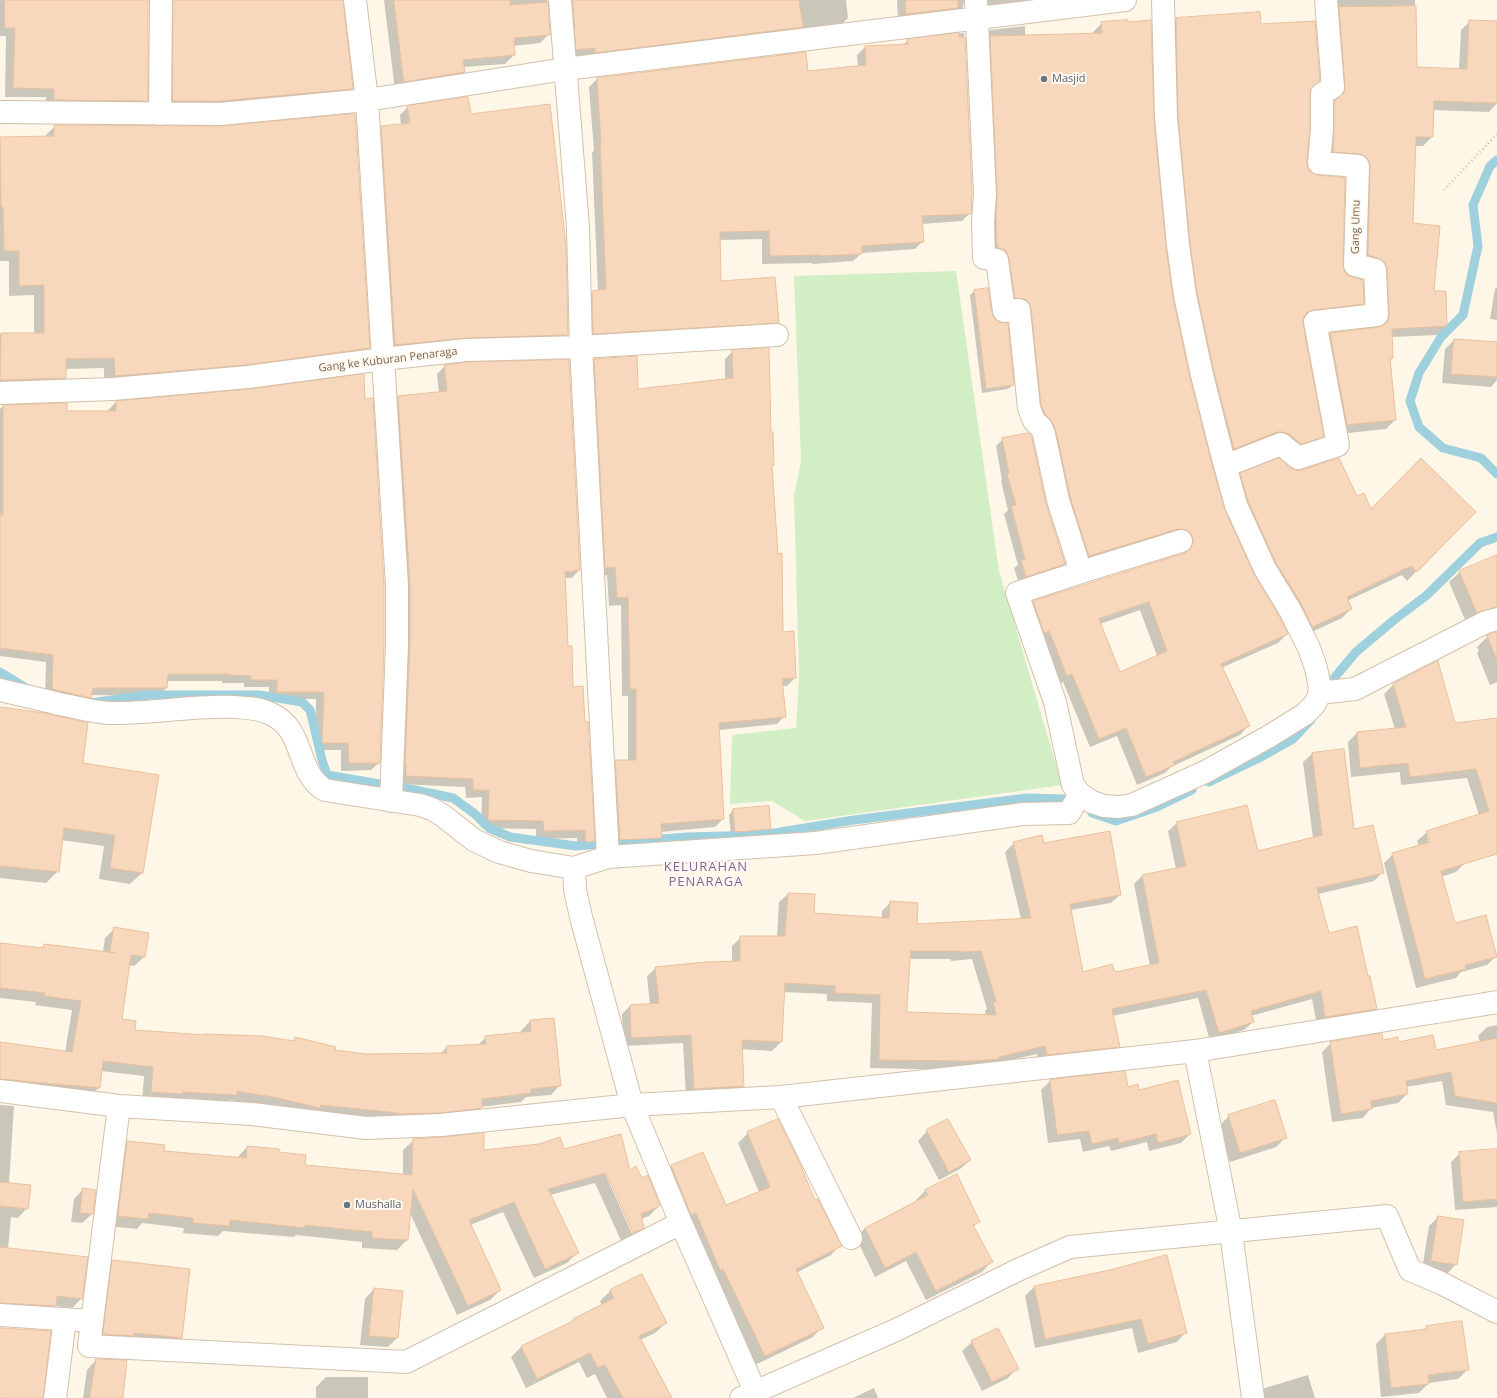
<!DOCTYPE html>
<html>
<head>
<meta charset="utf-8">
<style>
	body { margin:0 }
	canvas { display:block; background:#fef7e8 }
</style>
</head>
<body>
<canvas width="1497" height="1398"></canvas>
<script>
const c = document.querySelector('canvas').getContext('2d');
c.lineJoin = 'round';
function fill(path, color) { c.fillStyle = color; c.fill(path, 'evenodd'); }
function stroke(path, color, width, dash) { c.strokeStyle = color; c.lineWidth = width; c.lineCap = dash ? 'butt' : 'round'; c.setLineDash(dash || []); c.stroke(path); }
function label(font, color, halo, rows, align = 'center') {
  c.font = font + ' "Open Sans",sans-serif'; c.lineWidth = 4; c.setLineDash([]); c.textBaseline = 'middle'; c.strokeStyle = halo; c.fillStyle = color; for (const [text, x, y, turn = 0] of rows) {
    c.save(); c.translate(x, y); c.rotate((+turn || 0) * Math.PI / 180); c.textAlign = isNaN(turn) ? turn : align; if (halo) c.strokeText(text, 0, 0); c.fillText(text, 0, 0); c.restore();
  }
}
const green = new Path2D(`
	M956,271L999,571L1062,785L805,821L772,801L730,804L732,735L796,728L799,677L794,496L801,460L794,276Z`);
const shadow = new Path2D(`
	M0,0H147V100L138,109H46V97H5L6,36H0Z
	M160,0H342L352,88L343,97L164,110Z
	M384,0H547L549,34L540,43L513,46L514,55L505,64L463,67L464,72L455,81L395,90Z
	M559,0H846L848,18L839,27L568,58Z
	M897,0H964L963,7L954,16L898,23Z
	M975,0H1025L1017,8L980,13Z
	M1326,0H1415L1416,68L1459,70L1461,30L1470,21L1497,22V103L1489,112L1432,110V137L1423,146H1414L1412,224L1433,292L1446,326L1437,335L1391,337L1392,358L1390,360L1395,420L1386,429L1338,434L1321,343L1330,334L1380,328L1381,324L1359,264L1362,176L1324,160L1326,111L1336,101L1337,96Z
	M1176,19L1260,25L1310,89L1306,162L1342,265L1363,303L1355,312L1302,319V324L1323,436L1314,445L1225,457L1189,302L1168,28Z
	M1102,23L1153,119L1165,246L1172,298L1189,378L1224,510L1253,575L1287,634L1278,643L1221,668L1248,726L1240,735L1171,767L1165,773L1137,785L1117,736L1090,747L1063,682L1058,684L1025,611L1034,602L1184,554L1185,547L1080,565L1036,422L1023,318L988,256L981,39L990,30L1025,26V36L1093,34V32ZM1140,610L1157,656L1119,674L1100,624Z
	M964,33L971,194L970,213L962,221L922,224L923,241L915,249L862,253L853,261L812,264V263L762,264V239L719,240L720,283L778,323L770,331L586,341L584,300L593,292L598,291L592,152L594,151L589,87L597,79L807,72L858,67L857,55L865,47L903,45L908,40Z
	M408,107L470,115L567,334L559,343L387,353L373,135L382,127L401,125L400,115Z
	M55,126L369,348L358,358L104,386V368L65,369V378L55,388L0,390V334H34V295L9,296V261H0V144L7,138L44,137Z
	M1497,287V320L1490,319L1495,289Z
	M987,289L993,319L999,323L1013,385L1008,389L982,393L970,295L974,291Z
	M1454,340L1497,343V380L1491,387L1442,383L1445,349Z
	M733,351L770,433L773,465L771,466L782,633L795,678L787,686H781L785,716L777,724L719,730L723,819L715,827L660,832L661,838L653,846L612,848L608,770L616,761H628V696H622L621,605L609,606L607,575L597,576L586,368L595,360L637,390L725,380V359Z
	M445,366L579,570L572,578H564L567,647L594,841L586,848L578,849L577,838L536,839V829L481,828L482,797L466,798L465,787L398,784L391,404L398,397L439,393L437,374Z
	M116,402L379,763L371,770L341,771V750H315L316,699H269V687H244V683H222V681H166V688L159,696L91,695L82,705L45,697L46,662L0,656V409L3,406L66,412H108V410Z
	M1003,439L1045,504L1064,564L1057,571L1019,583L1014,568L1018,565L1004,514L1008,510L1001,481L1002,480L996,446Z
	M1290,469L1296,471H1302L1357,498L1371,511L1474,512L1407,581L1402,575L1347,601L1351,609L1342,618L1303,636L1231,484L1241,474Z
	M1492,558L1497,569V623L1466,622L1449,582L1460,572Z
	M1497,633V682L1490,685L1477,653L1479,651L1477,647L1487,637Z
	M1394,684L1454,724L1497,741V849L1465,863L1456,872L1441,877L1454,924L1496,956L1487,965L1461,972L1456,978L1416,988L1384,863L1393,854L1419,846L1417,841L1427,832L1479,815L1467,778L1401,785L1400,772L1351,777L1348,742L1357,733L1395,729L1384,694ZM1427,836H1429L1432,846L1430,847Z
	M0,708L81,764L158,776L142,873L130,884L99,879L104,846L61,840L58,871L46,883L0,878Z
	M1312,754L1353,830L1382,873L1374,881L1318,894L1328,934L1376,1009L1367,1017L1317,1025L1312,999L1251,1016L1253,1022L1244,1030L1210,1041L1198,998L1112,1016L1119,1046L1110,1055L1038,1063L1037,1054L993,1064L960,1070L870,1068L872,1003L827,1001V994L783,992L781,1042L772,1051L741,1049L743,1086L734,1095L686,1097L683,1043L623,1046L622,1014L630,1006L650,1005L647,976L656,968L732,962V946L741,937H777L779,902L788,894L813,913L882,919V911L891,902L916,925L1021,919L1005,852L1014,843L1043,844L1120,895L1111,903L1070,910L1083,974L1114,973L1150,966L1134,884L1142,876L1176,869L1168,831L1177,823L1257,852L1313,838L1303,762ZM909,959H951V961L972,959L987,1009L985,1011L986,1016L906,1013Z
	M768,807L770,828L766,833L731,836L729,815L733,810Z
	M115,928L144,957L134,966L129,965L121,1020L133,1031L291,1042L296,1038L334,1051L366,1055L440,1054L447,1047L478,1045L486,1037L521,1033V1031L530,1021L553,1019L560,1085L551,1095L526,1097L521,1102L481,1107L472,1117L389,1123L268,1107L230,1100L226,1104L142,1101L144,1076L101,1071L99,1087L90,1097L0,1088V1043L65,1052L72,1010L35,1005L36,1002L0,998V944L40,949L44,945L103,952L105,938Z
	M1497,1025V1133L1493,1112L1446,1105L1442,1081L1406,1087L1407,1094L1398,1103L1371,1108L1363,1118L1332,1122L1322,1052L1331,1043L1382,1042L1398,1043L1435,1051L1480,1042L1478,1036L1487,1027Z
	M1050,1081L1127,1088L1138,1091L1190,1134L1181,1143L1149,1151L1147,1142L1111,1151L1109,1146L1083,1152L1080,1139L1048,1143L1041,1090Z
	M0,1105L14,1106L9,1184L27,1208L18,1218L11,1217L8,1249L86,1258L81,1299L72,1308L54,1306L45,1315L0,1312Z
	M1229,1116L1285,1138L1276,1147L1230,1162L1219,1126Z
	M927,1131L970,1160L960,1169L939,1180L918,1141Z
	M748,1133L815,1201L840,1245L831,1255L796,1273L822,1327L813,1337L755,1365L662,1176L671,1166L703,1153L725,1206L759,1192L738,1143Z
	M414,1140L483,1151L564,1150L629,1171L641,1179L659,1206L649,1216L641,1219L643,1227L633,1238L622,1243L595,1183L550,1195L577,1253L567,1263L534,1278L503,1212L470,1225L500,1290L490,1300L457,1315L410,1213L407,1240L397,1250L362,1248V1242L296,1235L294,1237L223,1231L218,1236L183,1233L184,1228L142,1223L137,1229L108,1226L117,1152L128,1142L163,1152L237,1158L247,1147L278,1153L304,1165L403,1175V1150ZM603,1169H605L633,1231V1236Z
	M1497,1150V1207L1455,1210L1451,1162L1460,1153Z
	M83,1189L92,1214L82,1223L71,1222L74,1199Z
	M926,1190L979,1221L973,1227L991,1262L982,1272L926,1300L906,1261L875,1277L856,1238L865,1228L917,1202L916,1200Z
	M1438,1217L1456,1264L1447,1274L1422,1270L1429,1226Z
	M113,1261L181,1338L172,1347L94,1343L103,1271Z
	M642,1275L666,1323L655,1333L640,1340L670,1398H607L595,1374L587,1378L579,1362L526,1388L511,1357L521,1347L570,1323L573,1320L602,1305L600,1301L610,1291Z
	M1034,1287L1186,1332L1177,1342L1138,1353L1132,1328L1035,1348L1025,1296Z
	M374,1289L397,1338L388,1347L360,1345L365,1299Z
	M1427,1327L1468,1369L1458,1379L1429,1383L1419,1393L1381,1397L1376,1344L1385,1335L1424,1330Z
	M972,1342L1017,1368L1008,1378L982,1391L962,1351Z
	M96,1360L121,1398H83L87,1370Z
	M1308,1375L1315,1398H1255L1265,1388Z
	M326,1377H368V1398H316V1387Z
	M874,1388L878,1398H853Z`);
const stream = new Path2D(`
	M1497,160L1490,166L1473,205L1478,246L1463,315L1441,337L1419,373L1410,401L1419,427L1443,448L1481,458L1497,474
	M0,672L28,689
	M1330,691L1335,677L1356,652L1394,620L1427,595L1480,543L1497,537
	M90,703L149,695H259L302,702L310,710L322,760L327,775L415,790L453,798L475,814L489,828L510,837L576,846L687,837L762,835L854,820L1027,798L1065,799L1075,805
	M1209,782L1259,758L1293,739L1311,720
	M1092,813L1116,821L1157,807L1192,790`);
const building = new Path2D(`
	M5,0H148V101L54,100V89L13,88L15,28H5Z
	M173,0H343L353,89L219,101H173Z
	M394,0H510V5L548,2L550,35L514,38L515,55L463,60L465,72L404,82Z
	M573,0H799L803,27L595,53V48L576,50Z
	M906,0H958V8L906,14Z
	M1416,6L1417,67L1467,69L1469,20L1497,21V103L1434,101L1433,137H1416L1413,223L1440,226L1434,291H1446L1447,326L1392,329L1393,358H1390L1396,420L1347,425L1330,333L1379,327L1384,325L1388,321L1389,314L1387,269L1384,262L1378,258L1368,255L1370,166L1369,161L1365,156L1359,154L1333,152L1334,129V101L1344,93L1345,86L1339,7Z
	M1260,12L1261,24L1315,21L1320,80L1311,88L1310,94V128L1307,162L1308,169L1312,173L1318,175L1345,178L1343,265L1344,270L1347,275L1363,280L1364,304L1314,310L1307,312L1303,318V324L1324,437L1301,444L1289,434L1283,432H1277L1234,449L1214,372L1197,293L1190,244L1178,117L1176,18Z
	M1128,20V22L1151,20L1154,119L1166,247L1173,298L1190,378L1211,461L1225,510L1254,574L1279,616L1288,634L1221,664L1250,726L1173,762L1175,765L1146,777L1126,728L1099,739L1072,674L1067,676L1049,631L1044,633L1033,601L1185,553L1190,549L1193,543V538L1189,532L1183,529H1178L1089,556L1070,497L1056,431L1052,422L1045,414L1041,405L1031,308L1029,303L1025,299L1015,298L1009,258L1006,251L997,247L996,222L997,193L990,36L1102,33L1101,22ZM1149,602L1167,651L1120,672L1099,619Z
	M959,33V37H965L972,194L971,214L922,216L924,242L862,246V254L820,256V255L770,256L769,231L720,232L721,281L775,277L779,323L593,334L592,291L606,289L600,143H601L597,78L806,52L808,71L866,65L865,46L908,44L907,39Z
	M468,97L471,114L550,104L566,245L568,335L466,338L395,345L381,126L410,123L407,106Z
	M355,114L370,348L247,365L115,376L114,358L66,359V378L0,380L1,333H44V285L19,286V251H4L3,207H1L0,137L54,136V125L220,126Z
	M988,288L992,313L994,318L999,322L1008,323L1014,385L986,389L974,290Z
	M1454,339L1497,342V377L1451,374Z
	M769,348L771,432H773L774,465H772L778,554L782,553L783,632L794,631L796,678L782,679L786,717L719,723L724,819L661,824L662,838L620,840L615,760H636V689H630L628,597L617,598L615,567L605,568L594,359L637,356L638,389L733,378L732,350Z
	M569,360L580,570L565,572L568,646H572L573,687L583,686L585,722H588L595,841L586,842L585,830L544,831L543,821L488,820L489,790H473V779L406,776V763H405L410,645V585L398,396L447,391L444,365L467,362Z
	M364,374L365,399L373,398L384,585V645L380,763H349L348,743H322L324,692H277V680H251V676L229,675V674H168L167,688H93L91,698L52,689L53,655L0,648V515H3V405L67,403V411H116V401L249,389Z
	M1029,433L1032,438L1046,504L1065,564L1026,577L1021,560L1025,559L1011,506L1016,505L1007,474L1009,473L1002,438Z
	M1279,458L1290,468L1296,470H1302L1339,458L1357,496L1364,493L1371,509L1421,458L1476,512L1417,572L1411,566L1347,597L1352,609L1312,627L1301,603L1276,563L1248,501L1240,473Z
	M1497,555V607L1477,613L1459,571Z
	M1497,632V660L1487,636Z
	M1438,661L1455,723L1497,718V854L1441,871L1455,923L1486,915L1497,957L1466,965V969L1425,979L1392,853L1430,842L1426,831L1489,811L1476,769L1410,777L1408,763L1360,768L1357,732L1406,727L1393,684Z
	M0,707L45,713L88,723L83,763L159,775L143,873L110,868L115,835L64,828L59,872L0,866Z
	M1344,749L1354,829L1373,825L1384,873L1317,888L1329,933L1357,926L1368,976H1370L1377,1009L1325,1017L1321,991L1251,1011L1254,1022L1219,1033L1206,990L1112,1009L1120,1047L1047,1055L1045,1046L999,1057V1059L969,1061L879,1060L880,995L835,993V986L785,983L782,1042L742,1040L744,1086L694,1089L691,1035L631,1038L630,1005L659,1003L655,967L706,962L740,961V936H785L788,893L815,894L814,913L889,918L890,901L918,903L917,924L1031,918L1013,842L1042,835L1044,843L1110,831L1121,895L1070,904L1083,972L1112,964L1115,972L1159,963L1142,875L1186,866L1176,822L1247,805L1258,851L1322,835L1312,753ZM911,951H960V952L981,951L996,1001L993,1002L996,1015L907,1012Z
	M769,806L771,829L735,832L733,809Z
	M114,927L149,933L145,957L131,955L122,1019L136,1021L135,1030L205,1035V1034L262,1036L294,1041L295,1037L336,1047L335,1050L366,1054L447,1053L446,1046L486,1044L485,1036L531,1031L530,1020L554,1018L561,1086L531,1089V1093L482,1099V1108L440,1113L398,1114V1113L321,1105L320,1108L278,1098L237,1091V1095L183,1092L182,1094L151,1092L153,1067L103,1061L100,1088L0,1079V1042L72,1052L81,1001L44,996L45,993L0,988V943L43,948L44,944L116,953L110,952Z
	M1382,1033L1383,1040L1398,1037V1042L1433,1035L1436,1050L1497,1038V1103L1455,1096L1451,1072L1406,1081L1408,1094L1371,1101L1372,1109L1341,1114L1330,1042Z
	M1125,1071L1128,1087L1138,1084L1139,1090L1178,1080L1191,1134L1158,1143L1156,1134L1119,1143L1118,1138L1092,1144L1089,1131L1057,1135L1050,1080Z
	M1275,1100L1287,1138L1240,1153L1228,1115Z
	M778,1119L797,1157L815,1200L818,1199L842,1246L796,1269L824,1328L765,1356L723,1269L720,1270L696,1213L691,1215L671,1165L703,1152L726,1205L770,1187L747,1132Z
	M948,1119L971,1160L949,1172L926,1130Z
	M484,1133V1150L539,1144L560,1137L564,1149L621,1134L630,1170L636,1166L642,1178L648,1175L660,1206L641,1214L644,1228L633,1233L606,1173L548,1189L579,1253L545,1269L514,1202L469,1220L501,1290L468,1306L413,1189L408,1240L372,1238V1232L305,1225V1228L230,1220L229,1226L193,1223V1218L149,1213L148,1219L118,1216L127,1141L165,1145L164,1151L246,1158L247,1146L279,1149V1152L306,1155L305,1165L412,1175L413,1139L442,1137Z
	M1497,1149V1199L1463,1202L1459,1152Z
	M957,1174L980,1222L973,1225L993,1262L936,1291L916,1252L885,1268L865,1228L928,1195L925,1190Z
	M0,1182L31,1185L28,1209L0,1206Z
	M83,1188L96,1190L93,1214L80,1213Z
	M1438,1216L1464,1220L1457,1265L1431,1261Z
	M0,1247L88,1257L82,1299L57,1296L56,1306L0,1303Z
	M1167,1255L1187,1333L1148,1344L1141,1319L1045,1339L1034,1286L1110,1270Z
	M112,1260L190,1269L182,1338L134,1333V1336L103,1334Z
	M642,1274L667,1323L639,1336L672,1398H623L605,1365L598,1368L590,1353L537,1379L521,1346L573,1321V1319L614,1298L610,1290Z
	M374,1288L403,1291L398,1338L369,1336Z
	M1462,1321L1469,1370L1428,1375L1429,1384L1391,1388L1385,1334L1427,1329L1426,1326Z
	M0,1328L51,1331L43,1398H0Z
	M998,1328L1019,1369L992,1382L971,1341Z
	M96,1359L127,1360L123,1398H90Z`);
const path = new Path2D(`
	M1444,190L1497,134`);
const street = new Path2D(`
	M355,0L367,100L397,585V645L391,801
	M560,0L578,227L581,347L608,857
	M976,0L985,194L983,222L984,258L997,260L1004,311L1019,310L1029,408L1034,421L1041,427L1044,434L1058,500L1081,572L1017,593L1055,702L1073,785L1080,794L1092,802L1104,806L1119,807L1132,805L1205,772L1268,737L1305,714L1314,705L1319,696L1320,687L1316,668L1309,648L1290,610L1265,569L1236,505L1223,458L1202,375L1185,295L1178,245L1166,118L1163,0
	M0,112L220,114L367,100L565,69L1125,0
	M160,114L161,0
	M0,393L113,389L248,377L383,359L466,350L581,347L777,335
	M1225,466L1281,444L1298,458L1338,445L1315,322L1377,315L1375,270L1355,265L1358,166L1319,163L1322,129V94L1333,87L1326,0
	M1081,572L1181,541
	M0,690C20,695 40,699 59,704C76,707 93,712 110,713C152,714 193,705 235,707C247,708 260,708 271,714C306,730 295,772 325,790L420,805L432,809L442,815L474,840L499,852L531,861L574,868L608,857L816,843L1023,814L1069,813L1080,794
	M1319,693L1355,689L1486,622L1497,619
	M574,868L575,890L581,917L632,1105L681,1223L758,1398
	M1195,1051L1231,1232L1253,1398
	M0,1091L119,1106L252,1114L366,1128L441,1125L632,1105L781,1097L1195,1051L1497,1002
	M781,1097L851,1238
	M119,1106L89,1346L406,1362L681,1223
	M0,1315L92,1321
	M55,1398L65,1319
	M741,1398L896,1330L1020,1269L1070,1247L1387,1216L1410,1270L1441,1283L1497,1312`);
const markers = [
	[1044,79,4,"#6b7280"],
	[347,1205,4,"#6b7280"]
];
const worshipNames = [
	["Masjid",1052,79],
	["Mushalla",355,1205]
];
const streetNames = [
	["Gang Umu",1356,227,-89],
	["Gang ke Kuburan Penaraga",388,360,-7]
];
const quarterNames = [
	["KELURAHAN",706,867],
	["PENARAGA",706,882]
];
fill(green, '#d2eec4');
fill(shadow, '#0003');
stroke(stream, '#9fd0de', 9);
fill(building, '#f7d8bd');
stroke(building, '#ebc09c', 1);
stroke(street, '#d3c0ac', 24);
stroke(path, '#ddbb9f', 2.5, [1, 3]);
stroke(street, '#fff', 22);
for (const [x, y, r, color] of markers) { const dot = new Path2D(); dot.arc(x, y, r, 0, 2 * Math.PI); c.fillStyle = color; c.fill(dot); stroke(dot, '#fffaf1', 1.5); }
label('11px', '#5b616d', '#fffaf1', worshipNames, 'left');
label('11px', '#7c5f48', '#fffaf1', streetNames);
c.letterSpacing = '1px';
label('13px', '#8a6098', '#fffaf1', quarterNames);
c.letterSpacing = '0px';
</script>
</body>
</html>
